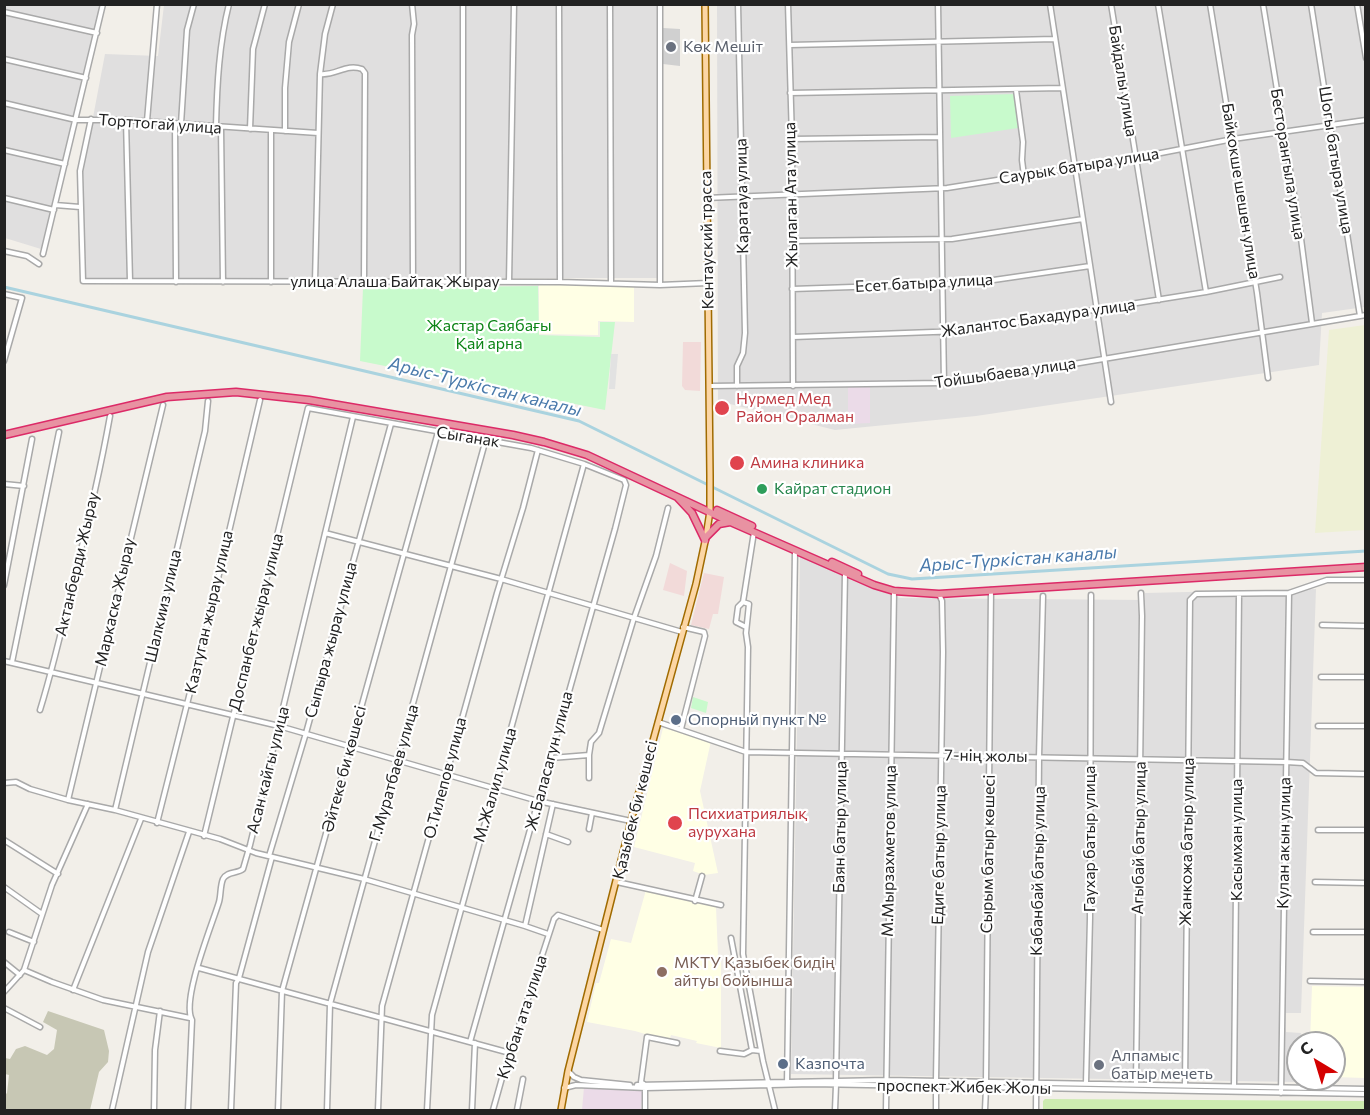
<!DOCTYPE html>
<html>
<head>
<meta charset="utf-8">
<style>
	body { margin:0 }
	#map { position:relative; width:1370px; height:1115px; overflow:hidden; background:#f2efe9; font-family:Commissioner,sans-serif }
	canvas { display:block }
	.frame { position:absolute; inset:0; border:6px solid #222; pointer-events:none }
	.north { position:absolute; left:1286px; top:1031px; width:60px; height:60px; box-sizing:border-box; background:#fff; border:2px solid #a7a7a7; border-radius:50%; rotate:322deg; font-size:16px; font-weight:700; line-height:24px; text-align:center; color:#222 }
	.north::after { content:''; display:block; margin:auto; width:21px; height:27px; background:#d40000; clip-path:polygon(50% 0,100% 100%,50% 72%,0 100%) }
</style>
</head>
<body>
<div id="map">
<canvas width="1370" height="1115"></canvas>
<div class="frame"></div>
<div class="north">С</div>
</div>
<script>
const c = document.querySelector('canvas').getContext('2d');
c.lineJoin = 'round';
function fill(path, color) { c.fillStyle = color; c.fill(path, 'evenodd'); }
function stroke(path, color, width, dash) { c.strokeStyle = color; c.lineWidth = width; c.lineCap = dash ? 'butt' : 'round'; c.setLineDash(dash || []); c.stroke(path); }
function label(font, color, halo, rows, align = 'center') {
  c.font = font + ' Commissioner,sans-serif'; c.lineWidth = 4.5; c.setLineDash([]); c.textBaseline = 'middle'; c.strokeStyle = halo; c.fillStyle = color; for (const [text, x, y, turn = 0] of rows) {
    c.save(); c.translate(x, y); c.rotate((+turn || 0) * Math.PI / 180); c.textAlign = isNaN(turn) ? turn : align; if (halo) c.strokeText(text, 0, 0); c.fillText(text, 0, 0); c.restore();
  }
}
const residential = new Path2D(`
	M4,5H100L41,249L5,238Z
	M164,5H657L659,278H85L83,170L105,54L158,56Z
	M717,5H1365V307L1322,313L1319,365L976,416L835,430L718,401Z
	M800,556L858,583L900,598L1145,600V593L1316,589L1301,1013H1286V1032L1301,1033L1300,1043H1298V1082L791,1074Z`);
const commercial = new Path2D(`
	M683,342H701L700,391L685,390L682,386Z
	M670,563L687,571L684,596L663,590Z
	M704,573L724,577L718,614H713L709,629L691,625Z`);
const industrial = new Path2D(`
	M848,387H870V423L848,424Z
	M584,1087L643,1090L641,1110H582Z`);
const education = new Path2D(`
	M539,285L634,286V322L598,321V335L539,334Z
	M663,728L711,741L700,791L718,873L704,875L693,871L695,863L634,847Z
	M646,890L716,907L718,956L721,957V1048L696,1043L697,1041L671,1035L669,1041L635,1031L587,1022L596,983H599L611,939L631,943Z
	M1312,986L1365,987V1078L1334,1077V1043H1310Z`);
const religious = new Path2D(`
	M663,28L680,29V66L663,64Z`);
const construction = new Path2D(`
	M48,1011L104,1030L109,1051L108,1062L99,1072L90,1110H5V1095L7,1093L9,1075L5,1074V1058L10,1059L16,1049L25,1046L47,1055L54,1049L57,1030L43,1022Z`);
const farmland = new Path2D(`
	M1365,325V530L1315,533L1329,330Z`);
const grass = new Path2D(`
	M1045,1099L1365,1101L1366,1110H1043V1101Z`);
const park = new Path2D(`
	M1015,94L1018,128L951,138L950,96Z
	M538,286L539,335L600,337V322H615L605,410L360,361L363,288Z
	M693,697L708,702L706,713L691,708Z`);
const parking = new Path2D(`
	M611,354H618L615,389H609Z`);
const canal = new Path2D(`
	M4,287L579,421L888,574L912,579L1366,551`);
const minor = new Path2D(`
	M412,4L414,24L412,35L413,282
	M559,4L560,282
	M610,4L611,283
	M788,4L792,139L793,386
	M938,4L944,383
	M1050,4L1111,402
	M1111,4L1159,300
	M1158,4L1206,292
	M1210,4L1257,293L1268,378
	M1263,4L1300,231L1312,323
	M1311,4L1360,316
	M1357,4L1366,58
	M4,12L97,33
	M790,45L1055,39
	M4,59L86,78
	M320,74C336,76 346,63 362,69L365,73L364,282
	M1016,90L1023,142L1022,160L1024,176
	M790,93L1062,88
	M4,103L76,120H126L318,133
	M91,119L80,171L83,281L560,282L660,285L708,283
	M126,120L130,281
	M147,121L157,4
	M175,123L176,282
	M181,124L187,30L194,4
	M216,126C217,85 219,44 229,4
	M221,128L223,282
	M250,129L253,49L265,4
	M285,131V88L289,42L299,4
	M792,139L940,137
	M4,150L65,164
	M4,198L54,210
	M706,198L947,188L1135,158L1233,139L1366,120
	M55,205L80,207
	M792,241L952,239L1083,219
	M4,251L27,256L39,264
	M43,254L103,4
	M271,282V130
	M315,282L320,74L325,34L333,4
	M463,282V4
	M509,282L514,4
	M660,285V4
	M792,289L973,283L1090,266
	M4,294L22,298L4,361
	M793,337L961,331L1206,292L1280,277
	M710,386L944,383L972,381L1366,315
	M737,386V366L743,353L745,333L738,4
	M4,484L24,486
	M754,532L743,602L749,604L746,633L748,647L743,954L763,1061L775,1110
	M325,533L501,579L682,632
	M4,585L32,439
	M743,602L738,607L736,622L746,627
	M1322,625L1366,626
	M4,661L279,726L538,801L631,821
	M12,662L59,432
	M1321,677H1366
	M40,710C53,668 63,625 73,582C87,527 100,472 110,416
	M658,722L746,752L1286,762L1303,763L1316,773L1366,774
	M1318,726H1366
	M681,729L705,636L704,632L683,627
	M551,758L589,755L591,742L599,733L634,618L656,556L668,508
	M589,778V755
	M4,783L16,782L30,789L68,800L115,810L220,839L256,853L364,879L525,926
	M68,800L163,405
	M115,810L205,431L208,401
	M157,823L208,621L260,400
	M589,829L592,813
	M1318,830H1366
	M546,834L568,842
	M204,836L308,408L531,448L584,464L624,480L626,485L615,529L470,1042
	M4,840L58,874
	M269,856L306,733L391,424
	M617,882L721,905
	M1315,882L1366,883
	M4,887L42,914
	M695,901L702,876
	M9,932L34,942
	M1313,932H1366
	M548,934L525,926L553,804
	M731,938L752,1050L761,1051
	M4,962L20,975
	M199,968L510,1053
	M24,970L52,982L103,1000L190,1018
	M1310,981L1366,982
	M73,990L141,819
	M4,992L24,970L52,885L88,804
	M4,1008L40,1027
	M720,1051L744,1054L752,1050
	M568,1071L574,1077L581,1080L630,1085
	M836,1081L845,573
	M936,1081L943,652L942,601L939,594
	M986,1082L991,590
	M1086,1083L1090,918L1091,595
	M1136,1083L1142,616L1141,593
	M787,1084L795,551
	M637,1085L887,1080L1366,1089
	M1185,1085L1190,600L1196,594L1289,593L1327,580H1366
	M1234,1086L1239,594
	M564,1088L576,1085L646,1088L812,1084L1366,1094
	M1281,1093L1289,593
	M112,1110L148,952L189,832
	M154,1110L155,1050L160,1011
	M188,1110L192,1020C181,1000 212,925 219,902C221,895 220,886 223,879C227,871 237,874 243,869L250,845L353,417
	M231,1110L236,983L239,978L272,857
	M278,1110L282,991L438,432
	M327,1110L330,1004L486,439
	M378,1110L382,1006L497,593L523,508L538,450
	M427,1110L432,1015L584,464
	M472,1110L475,1043
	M493,1110L502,1078L554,919L558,915L603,930
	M517,1110L523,1079
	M645,1110V1085L641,1082L647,1037L677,1043
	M835,1110L836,1085
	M886,1110L894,592
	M936,1110V1087
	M985,1110L986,1088
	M1036,1110L1039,757L1043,596`);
const major = new Path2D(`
	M561,1110L568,1071L631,821L696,584L706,537L710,511V476L705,4`);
const highway = new Path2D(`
	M4,435L167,397L236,392L309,400L513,435L544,442L587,455L735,524L874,585L894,591L939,594L1366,567
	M678,498L692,513L705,540
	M717,510L752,526
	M706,537L719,524L730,522
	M832,562L858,574`);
const markers = [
	[671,47,6,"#6b7280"],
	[722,408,8,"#e0444e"],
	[737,463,8,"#e0444e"],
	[762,489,6,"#2e9e5b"],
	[676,720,6,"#5c6f8a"],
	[675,823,8,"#e0444e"],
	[662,972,6,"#8d6e63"],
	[783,1064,6,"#5c6f8a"],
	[1099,1065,6,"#6b7280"]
];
const worshipNames = [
	["Көк Мешіт",683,47],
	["Алпамыс",1111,1056],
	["батыр мечеть",1111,1074]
];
const streetNames = [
	["Байдалы улица",1123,81,81],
	["Торттогай улица",160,124,4],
	["Шогы батыра улица",1336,160,81],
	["Бесторангыла улица",1288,164,81],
	["Саурык батыра улица",1079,166,-9],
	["Байкокше шешен улица",1241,191,81],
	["Жылаган Ата улица",791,195,-91],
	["Каратауа улица",742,196,-91],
	["Кентауский трасса",707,240,-91],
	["улица Алаша Байтақ Жырау",395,282],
	["Есет батыра улица",924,283,-3],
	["Жалантос Бахадура улица",1038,318,-8],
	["Тойшыбаева улица",1005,373,-8],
	["Сыганак",468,437,9],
	["Актанберди Жырау",77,564,-77],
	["Маркаска Жырау",115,602,-77],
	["Шалкииз улица",163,606,-77],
	["Казтуган жырау улица",209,612,-77],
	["Доспанбет жырау улица",256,622,-76],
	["Сыпыра жырау улица",331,640,-75],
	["7-нің жолы",986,756,1],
	["Ж.Баласагун улица",549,761,-75],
	["Әйтеке би көшесі",344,769,-75],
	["Асан кайгы улица",268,770,-76],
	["Г.Муратбаев улица",394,773,-74],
	["О.Тилепов улица",445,778,-75],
	["М.Жалил улица",495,785,-74],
	["Қазыбек би көшесі",635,810,-76],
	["Баян батыр улица",840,827,-89],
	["Агыбай батыр улица",1139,838,-89],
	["Гаухар батыр улица",1090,839,-90],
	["Касымхан улица",1237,840,-90],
	["Жанкожа батыр улица",1187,842,-89],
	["Кулан акын улица",1284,843,-89],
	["М.Мырзахметов улица",889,851,-89],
	["Сырым батыр көшесі",988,854,-89],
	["Едиге батыр улица",939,855,-89],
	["Кабанбай батыр улица",1038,871,-89],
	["Курбан ата улица",522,1017,-72],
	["проспект Жибек Жолы",964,1087,1]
];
const parkNames = [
	["Жастар Саябағы",489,326],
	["Қай арна",489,344]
];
const healthNames = [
	["Нурмед Мед",736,399],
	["Район Оралман",736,417],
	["Амина клиника",750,463],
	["Психиатриялық",688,814],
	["аурухана",688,832]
];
const leisureNames = [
	["Кайрат стадион",774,489]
];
const serviceNames = [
	["Опорный пункт №",688,720],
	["Казпочта",795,1064]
];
const educationNames = [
	["МКТУ Қазыбек бидің",674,963],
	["айтуы бойынша",674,981]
];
const waterNames = [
	["Арыс-Түркістан каналы",485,387,14],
	["Арыс-Түркістан каналы",1018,559,-4]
];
fill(residential, '#e0dfdf');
fill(commercial, '#f2dad9');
fill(industrial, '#ebdbe8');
fill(education, '#ffffe5');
fill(religious, '#d0d0d0');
fill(construction, '#c7c7b4');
fill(farmland, '#eef0d5');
fill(grass, '#cdebb0');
fill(park, '#c8facc');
fill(parking, '#e2e2e2');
stroke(canal, '#aad3df', 3);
stroke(minor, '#a9a9a9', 7);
stroke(major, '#a06b00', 8);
stroke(highway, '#dc2a67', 9);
stroke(minor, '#fff', 4);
stroke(major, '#fcd6a4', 5);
stroke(highway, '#e892a2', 6);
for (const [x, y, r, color] of markers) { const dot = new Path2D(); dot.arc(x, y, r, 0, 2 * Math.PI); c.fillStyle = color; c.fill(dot); stroke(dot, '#fff', 2); }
label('16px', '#5b616d', '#fff', worshipNames, 'left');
label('16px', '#222', '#fff', streetNames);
label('16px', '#0c8416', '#fff', parkNames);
label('16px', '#be3a42', '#fff', healthNames, 'left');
label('16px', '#27864d', '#fff', leisureNames, 'left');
label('16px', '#4e5e75', '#fff', serviceNames, 'left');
label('16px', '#785e54', '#fff', educationNames, 'left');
label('italic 18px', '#4a7aab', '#fff', waterNames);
</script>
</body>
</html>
